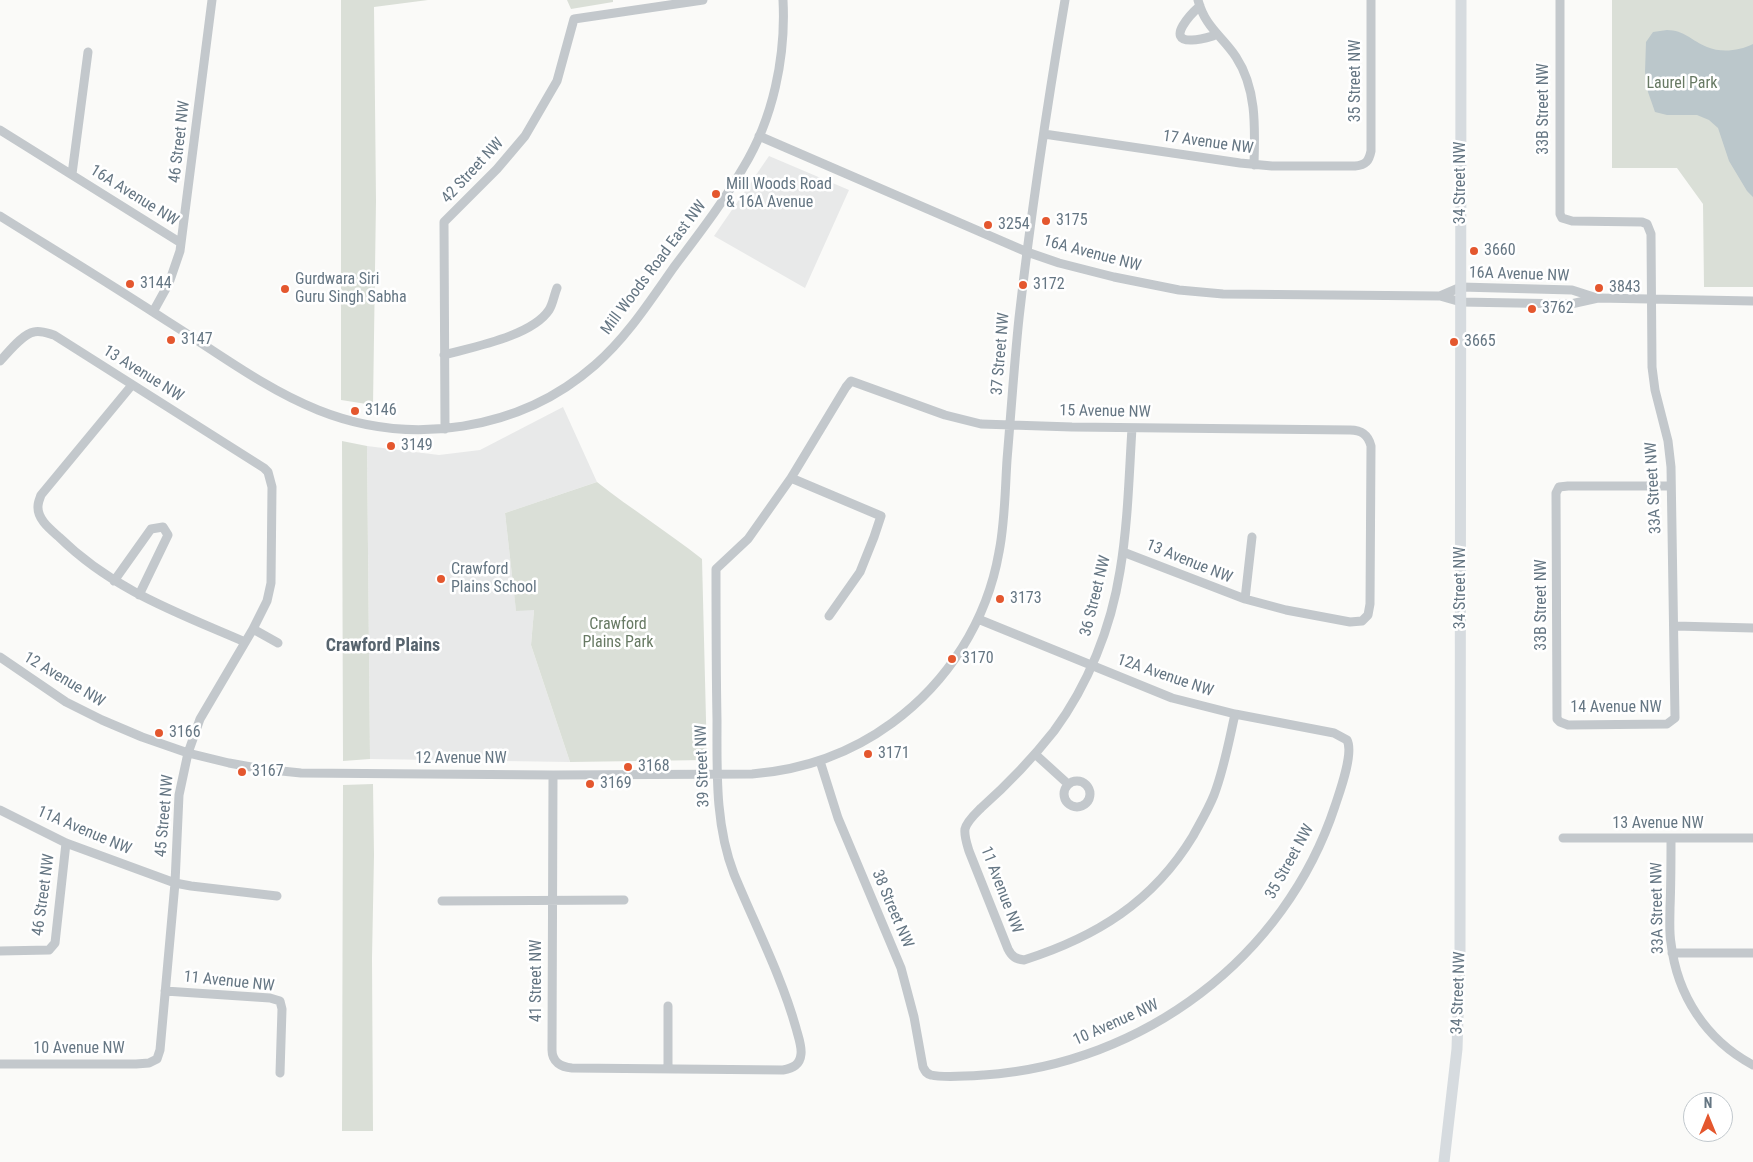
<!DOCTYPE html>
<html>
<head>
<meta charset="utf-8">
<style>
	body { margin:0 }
	#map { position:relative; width:1753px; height:1162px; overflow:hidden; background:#fafaf8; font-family:"Roboto Condensed",sans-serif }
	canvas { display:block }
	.north { position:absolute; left:1683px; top:1092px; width:50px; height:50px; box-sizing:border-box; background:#fff; border:1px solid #c1c8cd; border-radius:50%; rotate:0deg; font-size:14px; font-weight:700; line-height:20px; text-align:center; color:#657683 }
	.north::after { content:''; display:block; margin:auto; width:18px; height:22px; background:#e4572e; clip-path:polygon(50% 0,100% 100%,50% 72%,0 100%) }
</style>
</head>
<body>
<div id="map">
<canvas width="1753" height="1162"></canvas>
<div class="north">N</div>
</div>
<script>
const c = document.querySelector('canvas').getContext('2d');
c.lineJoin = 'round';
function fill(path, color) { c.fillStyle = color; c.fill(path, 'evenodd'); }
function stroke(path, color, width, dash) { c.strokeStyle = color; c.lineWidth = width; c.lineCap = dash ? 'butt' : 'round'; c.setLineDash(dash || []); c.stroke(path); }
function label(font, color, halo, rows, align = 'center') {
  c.font = font + ' "Roboto Condensed",sans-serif'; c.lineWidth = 5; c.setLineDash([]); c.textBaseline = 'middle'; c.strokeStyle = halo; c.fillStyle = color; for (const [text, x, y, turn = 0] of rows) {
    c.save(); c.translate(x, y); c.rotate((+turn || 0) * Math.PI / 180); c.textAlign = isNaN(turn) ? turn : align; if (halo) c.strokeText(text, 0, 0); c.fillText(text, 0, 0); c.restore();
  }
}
const built = new Path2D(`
	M769,156L849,190L805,288L714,236Z
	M563,407L597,482L505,513L516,610H534L531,645L570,762L370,759L367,446L439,455L480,450Z`);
const green = new Path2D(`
	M341,0H428L374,7L376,201L373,405L341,400Z
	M567,0H613V2L571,9Z
	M1612,0H1753V287H1704L1703,204L1677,168H1612Z
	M342,441L367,446L370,759L343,761Z
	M597,482C631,509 668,532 702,559L707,760L570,762L531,645L534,610L516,611L505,513Z
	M373,784L374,855L372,958L373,1131H342L343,785Z`);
const water = new Path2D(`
	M1667,30C1684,30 1692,41 1707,47C1721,53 1739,51 1753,44V197L1747,191L1729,161L1718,128L1709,120L1697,115H1667L1655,112L1648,92L1645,72L1646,42L1653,32Z`);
const minor = new Path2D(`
	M1198,0C1205,27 1222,36 1236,57C1257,89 1255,128 1254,165
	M1560,0V214L1562,218L1572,221L1642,222L1647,224L1651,234L1652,367L1655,390L1668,441L1671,467L1675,718L1667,724L1568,725L1560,722L1557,719L1556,493L1559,487L1568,486H1671
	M1200,6C1193,12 1164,41 1192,40C1200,40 1209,37 1216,35
	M0,130L181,243
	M1044,134L1240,163L1272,166H1355C1366,165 1369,161 1371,151V0
	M759,136L1027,252L1059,263L1114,277L1179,290L1223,294L1440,296L1461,302L1571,304L1598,298L1753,301
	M72,174L88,52
	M0,216C56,251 112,285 167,321C215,351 265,389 318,410C410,447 520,431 595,365C627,337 650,301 674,267C698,235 723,203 743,168C773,119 786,57 783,0
	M1440,296L1461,287L1572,290L1597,298
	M153,312L169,283L180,251L212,0
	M444,355C473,347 532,336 549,310C553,304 554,295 557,288
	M0,361C8,353 22,334 34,332C40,330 47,333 54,335L264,468L268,472L272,487L271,583L267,601L253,629L200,719L188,753L179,795L175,883L160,1050L157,1059L149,1063L136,1064H0
	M132,385L41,495C40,498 38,502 38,506C37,519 50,529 59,537C113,590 176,612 245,642
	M1132,428C1129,475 1128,524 1120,571C1111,628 1088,685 1054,731C1032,759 1008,784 981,808C976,813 967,821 965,829C964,836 967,844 969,851L1008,949C1012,957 1016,959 1024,960C1096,937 1153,902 1193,836C1200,823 1208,810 1214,795C1224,769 1229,741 1235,714
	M445,429L444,222L497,169L525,136L557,81L574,19L703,0
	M791,478L881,516L874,537L860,572L829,616
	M114,581L151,529L163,527L168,535L139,595
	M1245,599L1252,537
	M1675,626L1753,628
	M253,629L278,643
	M0,657L66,702L102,720L142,737L188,753L229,763L262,769L301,773L553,775L752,774C803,770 851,753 892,723C948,682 987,621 999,552C1005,522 1005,491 1007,460C1011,413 1014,366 1019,318C1031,212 1047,106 1065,0
	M1035,754L1068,784
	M820,761L838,818L901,968L914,1017L923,1067C925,1071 926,1074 931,1075C943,1078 970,1076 984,1075C1143,1064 1285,958 1335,806C1340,791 1354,753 1347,740L1334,733L1235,714L1172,698L978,619
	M553,775L552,1050C552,1062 561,1067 572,1068L783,1070C793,1068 800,1065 801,1054C802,1046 798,1036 796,1028C781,975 755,925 734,874C715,825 717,772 717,720C716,670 716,620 716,569L748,539L791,478L846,387L851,381L945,415L981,424L1072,427L1350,430C1361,430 1368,434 1371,446L1370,604L1368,615L1362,621L1350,622L1286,610L1245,599L1123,552
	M1064 794a13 13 0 1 1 26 0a13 13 0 1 1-26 0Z
	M0,810L66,843L175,883L191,886L277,896
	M1563,838H1753
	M1671,839C1671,862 1671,885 1670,908C1670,920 1669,932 1671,943C1677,995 1706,1040 1753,1065
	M442,901L624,900
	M0,951L49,950L55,943L66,843
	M1672,953H1753
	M165,991L270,998L280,1001L282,1009L280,1073
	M668,1006V1069`);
const major = new Path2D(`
	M1444,1162L1457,1049L1460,954L1461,0`);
const markers = [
	[716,194,5,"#e4572e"],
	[1046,221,5,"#e4572e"],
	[988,225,5,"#e4572e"],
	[1474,251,5,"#e4572e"],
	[130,284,5,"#e4572e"],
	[1023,285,5,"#e4572e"],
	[1599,288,5,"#e4572e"],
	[285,289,5,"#e4572e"],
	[1532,309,5,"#e4572e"],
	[171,340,5,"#e4572e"],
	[1454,342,5,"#e4572e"],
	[355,411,5,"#e4572e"],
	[391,446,5,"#e4572e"],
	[441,579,5,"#e4572e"],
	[1000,599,5,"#e4572e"],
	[952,659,5,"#e4572e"],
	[159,733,5,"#e4572e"],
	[868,754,5,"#e4572e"],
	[628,767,5,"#e4572e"],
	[242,772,5,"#e4572e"],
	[590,784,5,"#e4572e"]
];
const streetNames = [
	["35 Street NW",1356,81,-90],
	["33B Street NW",1544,109,-90],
	["46 Street NW",180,142,-83],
	["17 Avenue NW",1208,143,8],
	["42 Street NW",473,171,-47],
	["34 Street NW",1461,183,-90],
	["16A Avenue NW",134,196,32],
	["16A Avenue NW",1092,254,15],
	["Mill Woods Road East NW",654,268,-53],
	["16A Avenue NW",1519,275,2],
	["37 Street NW",1001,354,-85],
	["13 Avenue NW",143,374,32],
	["15 Avenue NW",1105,412,1],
	["33A Street NW",1654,488,-93],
	["13 Avenue NW",1189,562,22],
	["34 Street NW",1461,588,-90],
	["36 Street NW",1096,596,-76],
	["33B Street NW",1542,605,-90],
	["12A Avenue NW",1165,676,19],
	["12 Avenue NW",64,680,31],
	["14 Avenue NW",1616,708],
	["12 Avenue NW",461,759],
	["39 Street NW",703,766,-92],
	["45 Street NW",165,816,-85],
	["13 Avenue NW",1658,824],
	["11A Avenue NW",84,831,23],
	["35 Street NW",1290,862,-61],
	["11 Avenue NW",1001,890,69],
	["46 Street NW",44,895,-82],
	["33A Street NW",1658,908,-91],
	["38 Street NW",892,909,67],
	["41 Street NW",537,981,-90],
	["11 Avenue NW",229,982,6],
	["34 Street NW",1459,993,-88],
	["10 Avenue NW",1116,1023,-24],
	["10 Avenue NW",79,1049]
];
const parkNames = [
	["Laurel Park",1682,84],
	["Crawford",618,625],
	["Plains Park",618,643]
];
const poiNames = [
	["Mill Woods Road",726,185],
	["& 16A Avenue",726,203],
	["3175",1056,221],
	["3254",998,225],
	["3660",1484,251],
	["Gurdwara Siri",295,280],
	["Guru Singh Sabha",295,298],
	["3144",140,284],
	["3172",1033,285],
	["3843",1609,288],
	["3762",1542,309],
	["3147",181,340],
	["3665",1464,342],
	["3146",365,411],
	["3149",401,446],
	["Crawford",451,570],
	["Plains School",451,588],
	["3173",1010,599],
	["3170",962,659],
	["3166",169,733],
	["3171",878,754],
	["3168",638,767],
	["3167",252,772],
	["3169",600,784]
];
const neighbourhoodNames = [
	["Crawford Plains",383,646]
];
fill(built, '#e8e9e9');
fill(green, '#dadfd7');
fill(water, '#bbc7cb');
stroke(minor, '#c3c8cc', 9);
stroke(major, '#d6dbdf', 11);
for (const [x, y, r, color] of markers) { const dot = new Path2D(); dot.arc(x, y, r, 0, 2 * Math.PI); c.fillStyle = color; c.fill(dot); stroke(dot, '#fff', 2); }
label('16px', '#657683', '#fff', streetNames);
label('16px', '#687a64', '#fff', parkNames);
label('16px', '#657683', '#fff', poiNames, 'left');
label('bold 18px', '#57646e', '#fff', neighbourhoodNames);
</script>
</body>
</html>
